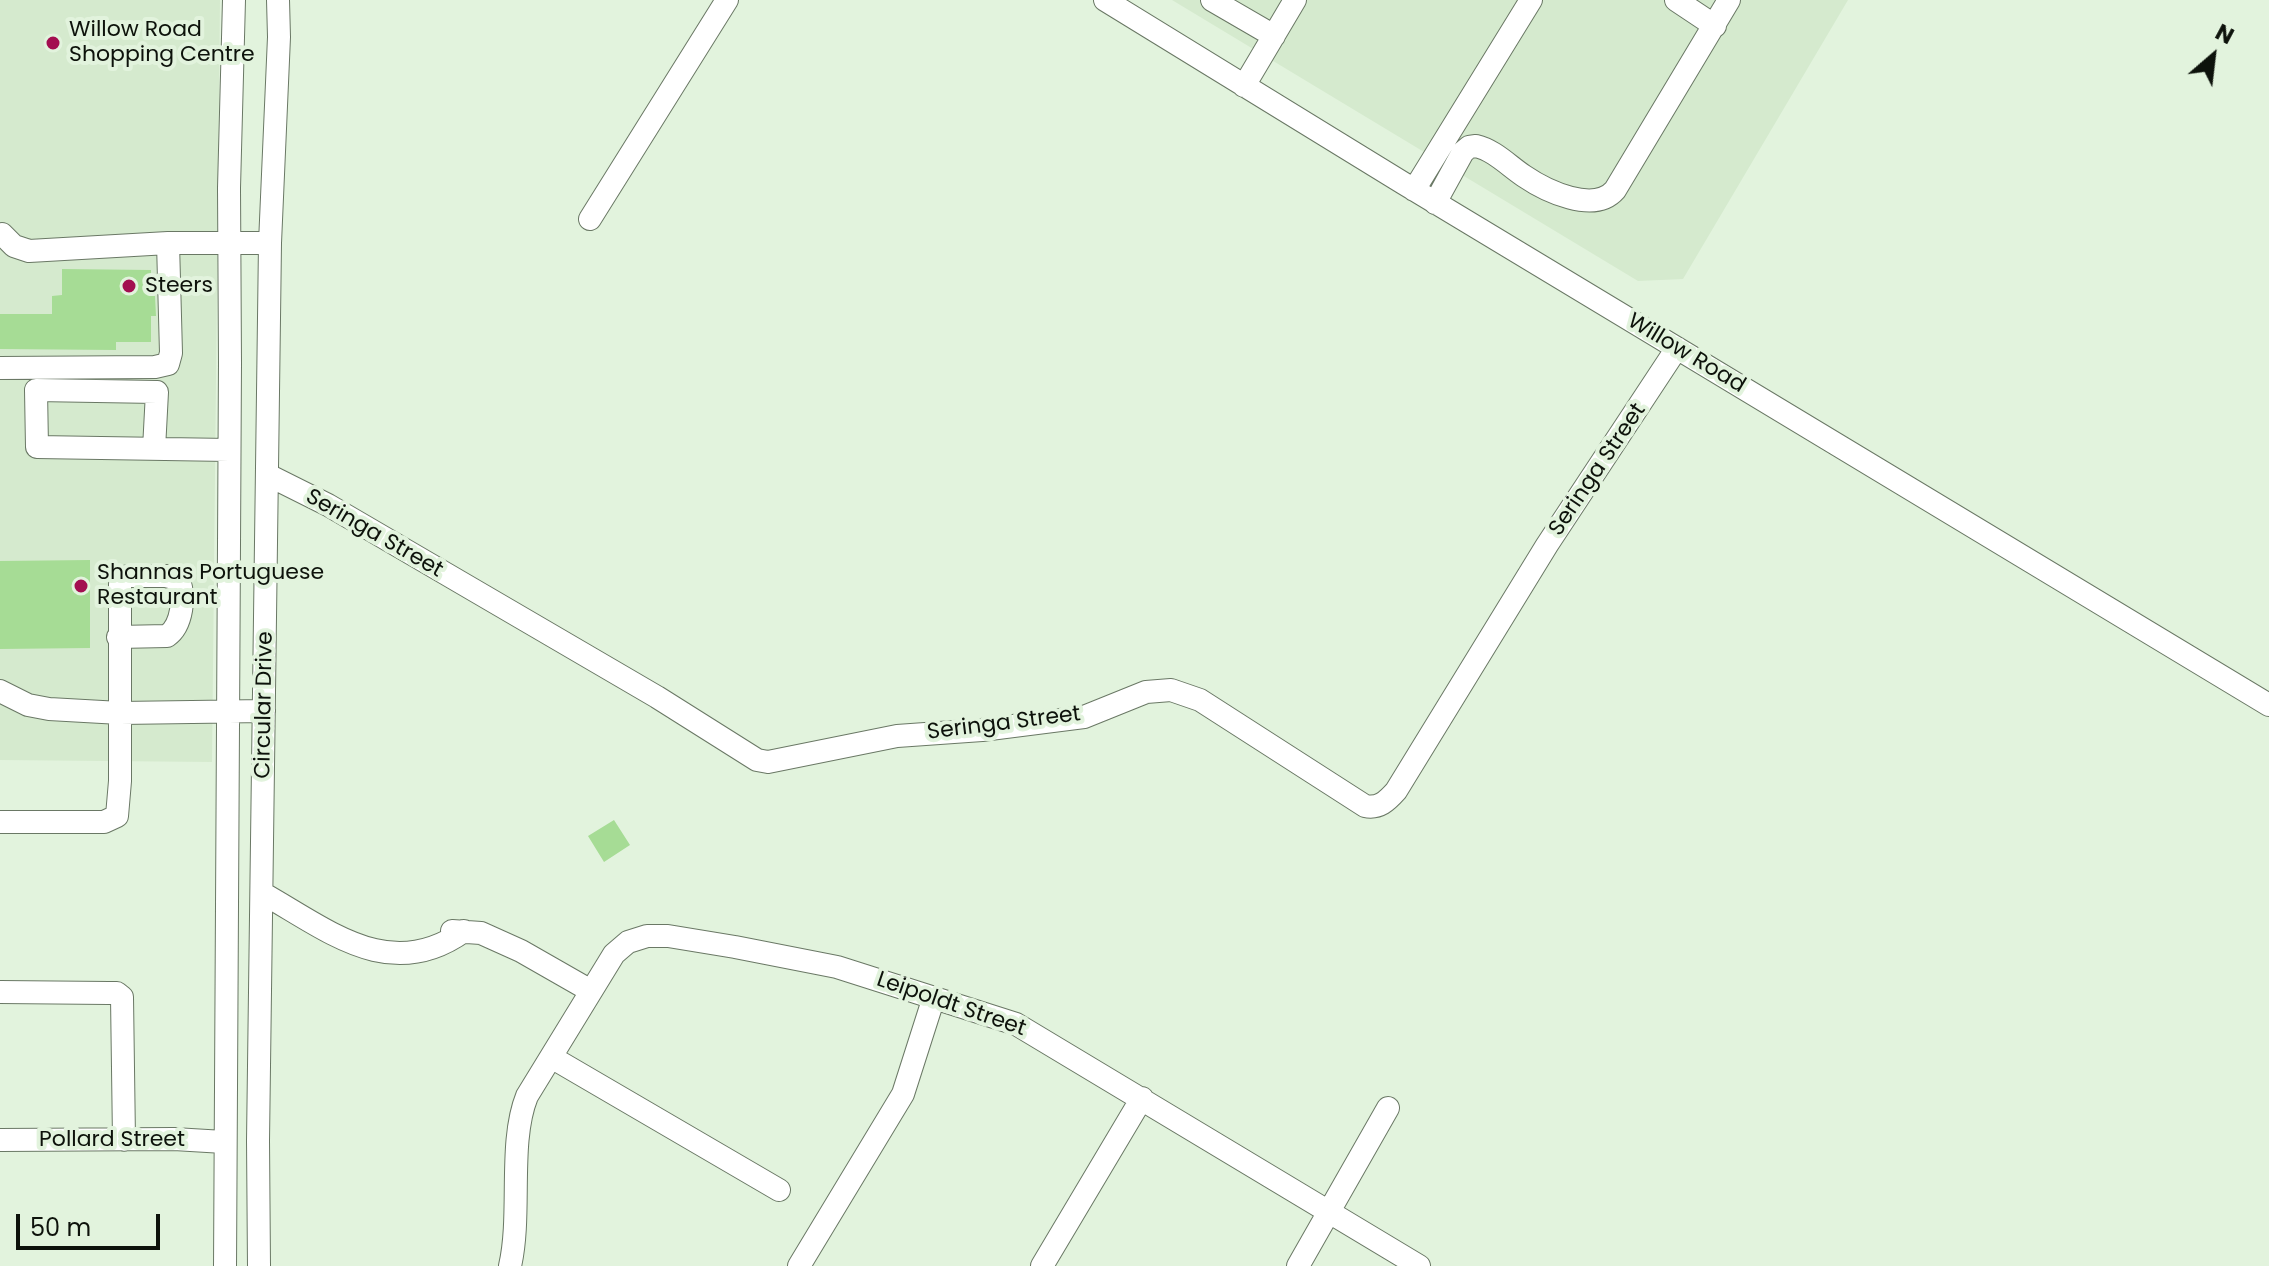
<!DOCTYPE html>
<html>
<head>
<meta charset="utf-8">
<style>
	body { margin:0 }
	#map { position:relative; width:2269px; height:1266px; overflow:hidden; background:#e2f3dd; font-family:Poppins,sans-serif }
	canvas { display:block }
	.north { position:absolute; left:2173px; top:16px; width:80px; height:80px; -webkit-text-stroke:6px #e2f3dd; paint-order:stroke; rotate:28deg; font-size:22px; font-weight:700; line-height:32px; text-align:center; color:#0d120b }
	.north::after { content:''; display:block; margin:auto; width:28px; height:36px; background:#0d120b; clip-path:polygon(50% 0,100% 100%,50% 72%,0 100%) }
	.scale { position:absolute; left:16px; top:1214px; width:144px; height:36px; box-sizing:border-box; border:4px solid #0d120b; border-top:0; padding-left:10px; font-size:24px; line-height:28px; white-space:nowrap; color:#0d120b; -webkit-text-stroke:6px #e2f3dd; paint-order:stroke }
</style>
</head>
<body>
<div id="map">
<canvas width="2269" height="1266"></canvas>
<div class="north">N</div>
<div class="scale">50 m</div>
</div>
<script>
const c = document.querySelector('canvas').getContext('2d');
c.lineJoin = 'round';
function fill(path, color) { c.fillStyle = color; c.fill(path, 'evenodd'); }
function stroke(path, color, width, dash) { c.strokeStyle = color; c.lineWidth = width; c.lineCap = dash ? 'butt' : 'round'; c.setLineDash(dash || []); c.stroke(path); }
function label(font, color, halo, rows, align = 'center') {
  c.font = font + ' Poppins,sans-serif'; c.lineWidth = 8; c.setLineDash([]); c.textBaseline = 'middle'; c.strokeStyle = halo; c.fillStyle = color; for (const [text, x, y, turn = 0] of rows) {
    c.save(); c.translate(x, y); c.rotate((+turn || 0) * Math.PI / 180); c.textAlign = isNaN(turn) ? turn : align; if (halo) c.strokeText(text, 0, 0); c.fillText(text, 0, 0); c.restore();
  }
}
const built = new Path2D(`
	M0,0H220L212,762L0,760Z
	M1172,0H1848L1683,279L1638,281Z`);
const building = new Path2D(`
	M62,269L151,270V296H155L156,316H151V342H116V350L0,349V314H52V296L62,295Z
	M90,560V648L0,649V561Z
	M614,820L630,845L604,862L588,836Z`);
const minor = new Path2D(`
	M1105,0L1403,183L2269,705
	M1212,0L1274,36
	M1676,0L1715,26
	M1244,86L1295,0
	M1414,190L1531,0
	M1435,203L1463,152L1469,147L1476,146C1494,150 1509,166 1524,176C1546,191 1594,214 1615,190L1729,0
	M590,219L727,0
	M2,234L14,246L29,251L168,243H270
	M0,368L155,367L168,364L171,353L168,243
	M154,449L157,392L36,390L37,447L229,450
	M268,475L328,505L657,697L757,760L768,762L897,736L982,730L1084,717L1146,692L1171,690L1200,700L1365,806C1379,809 1387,801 1396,791L1547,545L1677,348
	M0,691L28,705L49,709L120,713L264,711
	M0,822H104L117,816L120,781V584L124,577L129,576H166L178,579C186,595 182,626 167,636L118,637
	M262,893C328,930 390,984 464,931
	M452,931L481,933L521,951L591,991
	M0,992L109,993H117L122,997L124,1140
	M551,1057L779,1190
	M0,1140L174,1139L224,1142
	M225,1266L230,363L229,188L234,0
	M259,1266L258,1140L270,243L279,37L278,0
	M510,1266C522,1214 508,1143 527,1096L614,954L628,942L647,936H668L735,947L837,967L1016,1024L1419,1266
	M799,1266L903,1094L934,997
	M1042,1266L1142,1098
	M1298,1266L1388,1108`);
const markers = [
	[53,43,8,"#a30f50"],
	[129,286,8,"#a30f50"],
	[81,586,8,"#a30f50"]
];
const poiNames = [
	["Willow Road",69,30],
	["Shopping Centre",69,55],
	["Steers",145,286],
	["Shannas Portuguese",97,573],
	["Restaurant",97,598]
];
const streetNames = [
	["Willow Road",1686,354,31],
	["Seringa Street",1598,470,-56],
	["Seringa Street",374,534,30],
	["Circular Drive",265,705,-89],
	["Seringa Street",1004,724,-7],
	["Leipoldt Street",951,1005,19],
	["Pollard Street",112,1140]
];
fill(built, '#d5eace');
fill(building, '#a6dc95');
stroke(minor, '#6a7865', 24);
stroke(minor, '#fff', 22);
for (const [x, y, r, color] of markers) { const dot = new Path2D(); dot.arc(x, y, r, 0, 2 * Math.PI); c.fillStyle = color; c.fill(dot); stroke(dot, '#e2f3dd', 3); }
label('22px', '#0d120b', '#e2f3dd', poiNames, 'left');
label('22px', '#0d120b', '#e2f3dd', streetNames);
</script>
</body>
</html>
